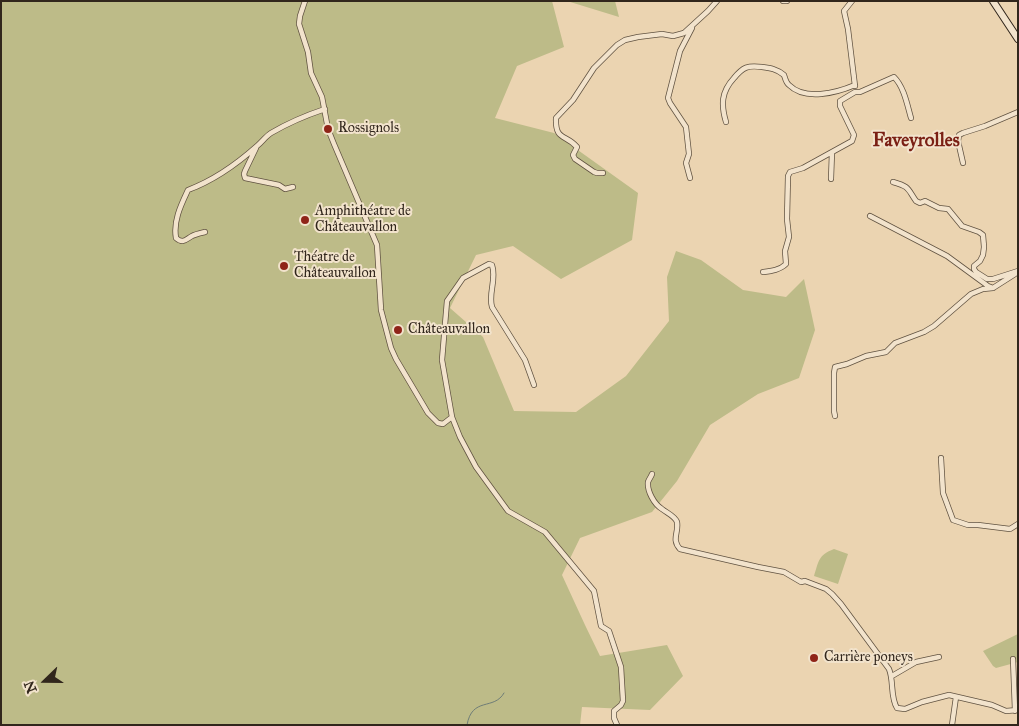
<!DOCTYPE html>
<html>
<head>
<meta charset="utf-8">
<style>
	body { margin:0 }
	#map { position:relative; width:1019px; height:726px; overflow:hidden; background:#ebd4b1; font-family:"IM FELL Great Primer",serif }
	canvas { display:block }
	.frame { position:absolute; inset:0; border:2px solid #31261c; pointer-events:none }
	.north { position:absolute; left:20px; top:656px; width:50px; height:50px; -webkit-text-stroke:4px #f2e3cc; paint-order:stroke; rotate:248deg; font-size:14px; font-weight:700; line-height:20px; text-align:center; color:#31261c }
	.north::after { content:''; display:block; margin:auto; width:18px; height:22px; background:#31261c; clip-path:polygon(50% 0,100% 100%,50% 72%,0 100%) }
</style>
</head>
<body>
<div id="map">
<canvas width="1019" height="726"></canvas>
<div class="frame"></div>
<div class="north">N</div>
</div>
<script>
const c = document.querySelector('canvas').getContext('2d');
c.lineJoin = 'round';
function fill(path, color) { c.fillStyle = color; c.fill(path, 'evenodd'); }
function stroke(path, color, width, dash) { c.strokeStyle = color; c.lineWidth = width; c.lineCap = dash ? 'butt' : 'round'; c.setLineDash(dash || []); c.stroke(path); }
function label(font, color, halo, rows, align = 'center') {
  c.font = font + ' "IM FELL Great Primer",serif'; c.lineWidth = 4; c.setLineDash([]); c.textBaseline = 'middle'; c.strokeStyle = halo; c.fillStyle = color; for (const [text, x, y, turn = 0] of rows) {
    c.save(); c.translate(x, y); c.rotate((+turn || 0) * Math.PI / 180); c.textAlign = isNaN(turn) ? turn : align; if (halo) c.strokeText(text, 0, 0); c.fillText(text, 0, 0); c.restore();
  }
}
const green = new Path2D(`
	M1,1H552L564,47L517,66L495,118L554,133L638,193L632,240L561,279L513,246L476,255L450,308L483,337L514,411L576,412L626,376L669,321L667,277L676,251L701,260L743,290L786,297L804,279L815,330L799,378L758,394L710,425L677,481L652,512L580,538L562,575L585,625L600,656L667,645L683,676L650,710L582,707L580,725H1Z
	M567,1H615L619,17Z
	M834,549L848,554L838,584L814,576C819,561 818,555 834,549Z
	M1018,634V662L996,668L993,666L983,651Z`);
const stream = new Path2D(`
	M467,725C472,696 494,711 504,693`);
const minor = new Path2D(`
	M305,1L300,16L299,24L308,52L311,73L322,97L328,129L334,144L377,245L381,310L391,348L396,359L428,413L438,423L443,424L452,417
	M783,1H787
	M852,1L844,11L848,29L855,86
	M726,122C721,105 721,92 734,78C743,67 748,65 762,67C770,68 777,69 784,75C785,78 786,83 789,85C805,101 836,93 855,85
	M256,148L245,171L244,174L245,178L279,185L285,189L293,187
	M963,163L958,141L959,135L963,133L985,126L1018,112
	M603,173H597L594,172L575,159L573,155L577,147C566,134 555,141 556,118L573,100L594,68L617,45L625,40L638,37L662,34L673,36L684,33L708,11L717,1
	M690,178L686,163L689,154L686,127L670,103L668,98L680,51L692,28
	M831,179L832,152
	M893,182C910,187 907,188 916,201L920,203L925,201L939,208L948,209L962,226L979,232L983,235L984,247L983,255L980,261L974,266V269L976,272L987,279H993L1018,271
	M870,216L947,256L988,286L993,288L1015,274
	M205,232C201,233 196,234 192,236C185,240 183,244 176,238C173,221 181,205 188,190C212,181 238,163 257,146C262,142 266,136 271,133C288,123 307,115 325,109
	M763,272C771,271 780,270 786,264L785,251L789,237L787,219L788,176L790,172L803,168L852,141L854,135L840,106V101L855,92H860L894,77C904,87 907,104 911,118
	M534,385L525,360L492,307C488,293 497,279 492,265L489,264L463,278L447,301L442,360L452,417L460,437L476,467L508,511L545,532L594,591L601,626L609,631L621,667L623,701L621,705L614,711V718L617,725
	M835,416L834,411V373L835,367L847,364L866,356L886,352L895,343L924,332L934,326L971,294L983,289L993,288
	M941,458L943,493L953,520L968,525H978L1010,529L1018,524
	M652,474C651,477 649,479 648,482C647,491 654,504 662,509C667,513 675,516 677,522C679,533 671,539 680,549L758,567L784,572L801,582L805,581L826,589L832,594L841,604L889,669C894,681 890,697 897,708L905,709L922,702L949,695L992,705L1006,711L1018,710
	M1013,659L1015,711
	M892,676L916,662L939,657
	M952,725L956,697`);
const secondary = new Path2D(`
	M993,1L1018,39`);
const markers = [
	[328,129,5,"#8f2418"],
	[305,220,5,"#8f2418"],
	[284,266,5,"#8f2418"],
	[398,330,5,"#8f2418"],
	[814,658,5,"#8f2418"]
];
const poiNames = [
	["Rossignols",338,129],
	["Amphithéatre de",315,212],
	["Châteauvallon",315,228],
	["Théatre de",294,258],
	["Châteauvallon",294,274],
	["Châteauvallon",408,330],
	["Carrière poneys",824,658]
];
const districtNames = [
	["Faveyrolles",916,141]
];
fill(green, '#bdbb88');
stroke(stream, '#6f7d77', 1);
stroke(minor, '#605241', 6);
stroke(secondary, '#31261c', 8);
stroke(minor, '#f2e3cc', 4.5);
stroke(secondary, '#f2e3cc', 6);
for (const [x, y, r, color] of markers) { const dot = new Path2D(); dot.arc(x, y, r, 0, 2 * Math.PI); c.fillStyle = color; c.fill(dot); stroke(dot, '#f2e3cc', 2); }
label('14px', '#31261c', '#f2e3cc', poiNames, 'left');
label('bold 19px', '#7a1f14', '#f2e3cc', districtNames);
</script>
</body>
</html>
